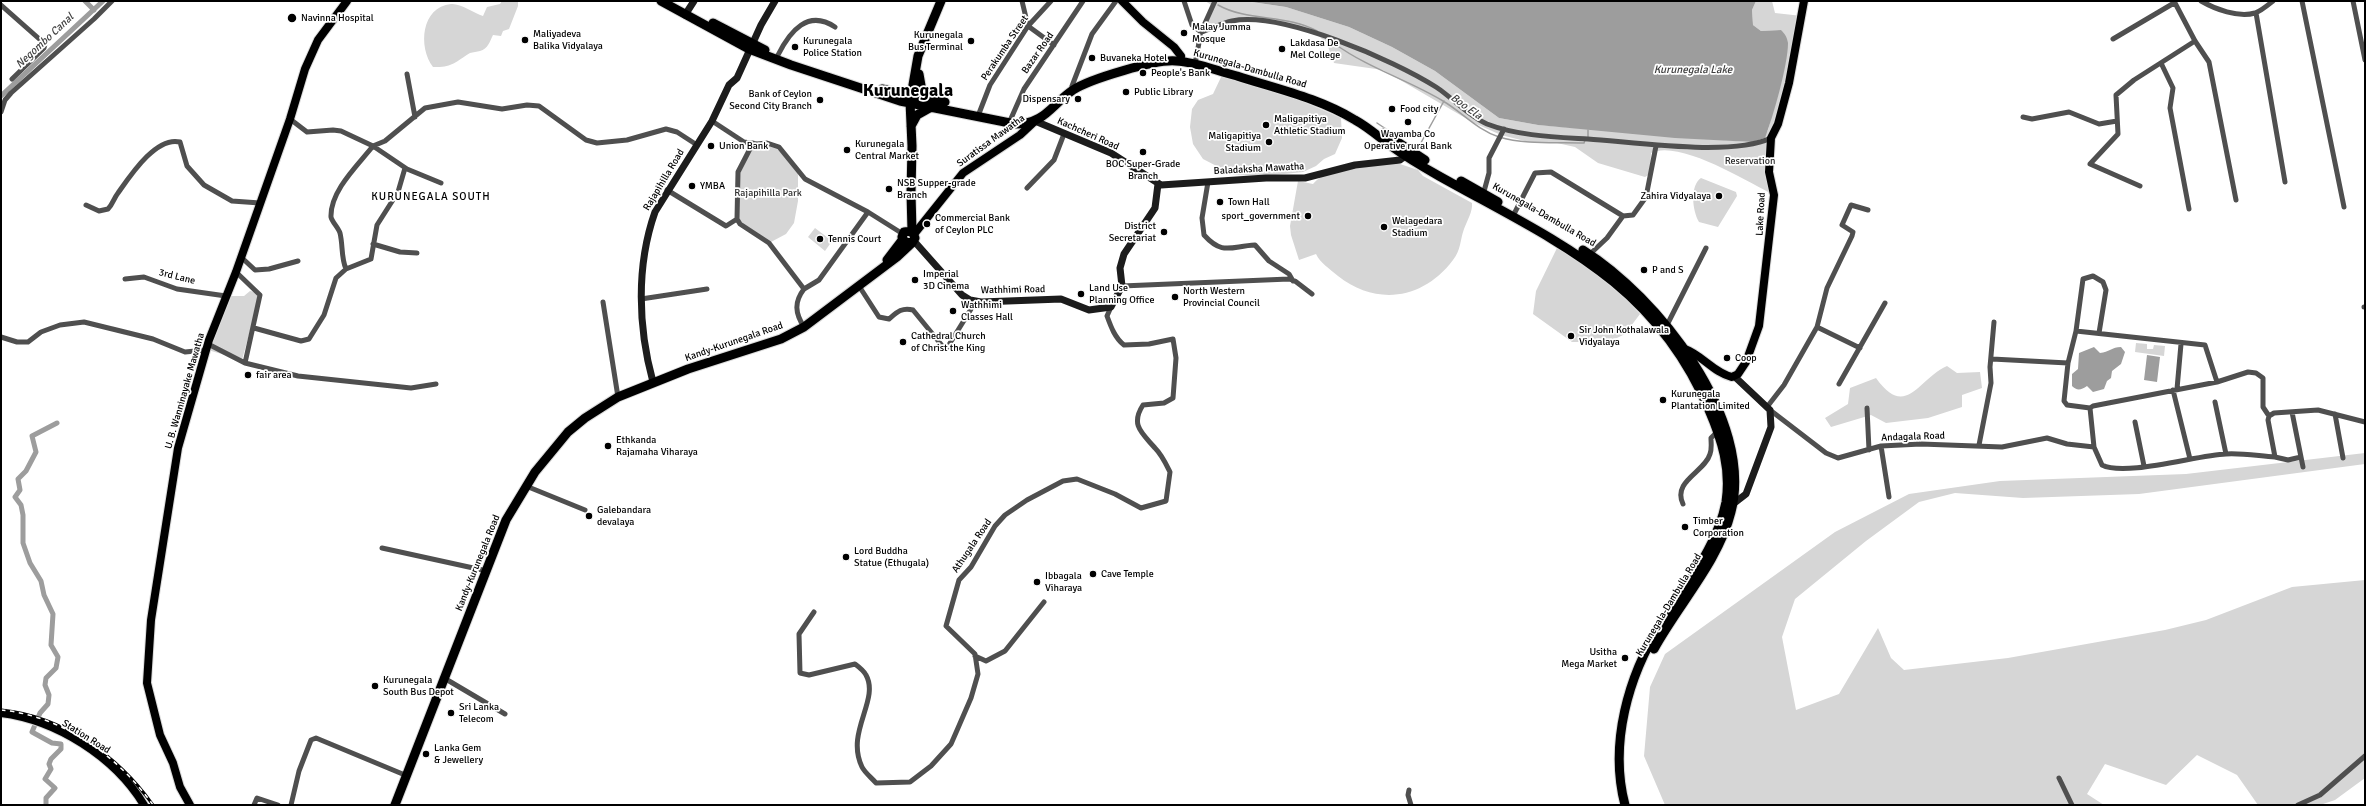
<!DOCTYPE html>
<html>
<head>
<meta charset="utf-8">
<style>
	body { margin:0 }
	#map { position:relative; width:2366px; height:806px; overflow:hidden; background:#fff; font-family:Signika,sans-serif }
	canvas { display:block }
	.frame { position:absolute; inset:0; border:2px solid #000; pointer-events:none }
</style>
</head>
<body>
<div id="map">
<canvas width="2366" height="806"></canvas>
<div class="frame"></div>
</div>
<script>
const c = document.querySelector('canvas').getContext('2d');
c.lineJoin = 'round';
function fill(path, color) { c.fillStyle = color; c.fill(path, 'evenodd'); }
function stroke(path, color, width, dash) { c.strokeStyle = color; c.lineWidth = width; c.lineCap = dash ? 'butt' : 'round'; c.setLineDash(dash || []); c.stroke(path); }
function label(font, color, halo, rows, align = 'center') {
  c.font = font + ' Signika,sans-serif'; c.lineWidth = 3.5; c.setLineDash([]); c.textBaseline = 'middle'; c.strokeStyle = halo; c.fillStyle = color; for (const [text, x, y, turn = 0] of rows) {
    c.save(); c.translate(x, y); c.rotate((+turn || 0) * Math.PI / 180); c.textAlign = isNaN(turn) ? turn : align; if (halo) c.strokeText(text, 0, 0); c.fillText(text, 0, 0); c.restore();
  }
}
const green = new Path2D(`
	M502,1H518V6L509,29L503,31L501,36L493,35C490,41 488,49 480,51C477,52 473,52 470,53C455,62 452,68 433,67C418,47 421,7 451,4C460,3 474,13 483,16L487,7L500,4Z
	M1205,1H1244L1286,7L1349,27L1392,47L1435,71L1499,118L1538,125L1761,143L1768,130L1786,60L1781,30L1761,31L1753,25L1752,10L1756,1H1772L1775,13L1802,16L1771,139L1774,195C1748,182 1679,139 1651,153L1650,174L1645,177L1598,163L1575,147L1557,143L1529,142L1501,135L1474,123L1383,70L1334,63L1327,44L1317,34L1272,22L1242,20L1201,32L1213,6Z
	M1223,73L1279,91L1341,118L1342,138L1335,154L1324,159L1316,166L1303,172L1266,176L1234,175L1203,159L1193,144L1190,127L1192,109L1198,100L1213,94Z
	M753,143L773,144L798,172V201L794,223L786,234L769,243L740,224L738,209V172Z
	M1397,163L1418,170L1423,176L1472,203C1473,211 1467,221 1464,229C1460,240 1461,250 1453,260C1423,300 1376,306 1338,276C1330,269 1320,263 1316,254L1299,260L1291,235L1290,226L1298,181L1313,184C1328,165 1374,166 1397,163Z
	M1701,178L1736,192L1737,196L1718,227L1699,222C1692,210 1690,185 1701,178Z
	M815,228L832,241L825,251L808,237Z
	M1557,248L1579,260L1626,299L1640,314L1625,334L1609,342H1572L1533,314L1536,291Z
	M250,291L255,292L259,298L242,360L208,350L228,296H244Z
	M2136,343L2147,344V349H2153L2154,345L2165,346L2164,356L2135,352Z
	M1947,366L1957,373L1980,372L1982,388L1962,395V407L1928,418L1886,423L1871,415L1831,427L1825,418L1848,404L1850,388L1876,378C1906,420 1918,379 1947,366Z
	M2365,453V464L2139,494L2023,498L1955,493L1919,502L1866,541L1795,599L1782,637L1796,710L1839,694L1878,628L1891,658L1904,670L2008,658L2165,630L2206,620L2292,587L2365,580V778L2335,800L2320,805H2258L2237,775L2197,755L2166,785L2105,764L2087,794L2104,805H1665L1644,756L1650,687L1665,654L1835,532L1909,494L2000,481L2186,474Z`);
const water = new Path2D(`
	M1245,1H1756L1752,10L1753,25L1761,31L1781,30C1785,34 1787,37 1788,43C1788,65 1773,117 1765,138L1752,142L1675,138L1538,125L1499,118L1435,71L1392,47L1349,27L1286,7Z
	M2094,347L2100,353C2109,352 2112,347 2121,347L2125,352L2121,364L2112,371L2111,378L2107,381L2104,389L2093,392L2087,386C2081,390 2077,391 2072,386V374L2078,369L2079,353Z
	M2147,355L2160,357L2157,382L2144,380Z`);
const stream = new Path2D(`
	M1218,5C1248,22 1287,14 1317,31
	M1335,44C1368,68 1408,80 1443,101C1462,112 1477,130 1499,137C1525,145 1556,142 1584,143L1585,140
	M1377,123L1386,129
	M1588,138V130
	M1417,150L1444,101`);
const canal = new Path2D(`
	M85,1L94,10
	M1,96L103,1
	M46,805V798L55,788L45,779L51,769L49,764L51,759L61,749V744L52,743L32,732L40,713L48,704L49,695L45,685L46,678L56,668L58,657L51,645L53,614L44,595L41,581L30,563L23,543V515L21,505L15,497L20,490L18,479L26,471L36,452L32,436L57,423`);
const street = new Path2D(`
	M1022,1L1028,26
	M1184,1L1192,25L1201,32C1211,29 1222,23 1232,21C1281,11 1394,60 1436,87C1453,98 1468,116 1487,124C1518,136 1555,137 1588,139C1634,142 1731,157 1771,138
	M2174,1L2195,41L2209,62L2236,200
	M2201,1C2215,9 2238,18 2255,13C2261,11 2268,5 2273,1
	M2302,1L2344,207
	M2353,1L2365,60
	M1,5L45,44L44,48L12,79
	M2256,13L2285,182
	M1028,26L1054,45
	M2113,39L2174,3
	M778,55C790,31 808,9 835,27
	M2161,63L2173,88L2170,108L2189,209
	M1195,64L1201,32L1215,1
	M407,74L415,117
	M1072,86L1092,34L1116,1
	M1,112L5,100L11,93L94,19L112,1
	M978,116L990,85L1028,26L1051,1
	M2023,117L2032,119L2069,112L2099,124L2117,121
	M290,119L307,132L333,130L341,131L373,146L385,141L425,108L458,102L502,109L527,105L539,106L586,140L597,143L627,140L666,129L677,132L697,145
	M712,121L744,142L757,144L767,143L779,147L805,179L868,212L903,234
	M1009,123L1024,89L1083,1
	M753,143L738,172L737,219L740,224L769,243L804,289C794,302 795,313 804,327
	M1208,182L1202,218L1204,235C1223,256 1231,246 1255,245L1269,261L1289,274L1293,281
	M2140,186L2090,164L2118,134L2116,95L2134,80L2195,41
	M1027,188L1054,160L1064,134
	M667,190L726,226L737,219
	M1483,195L1489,173V158L1504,129
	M86,205L99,211L108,209C113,204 114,198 118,193C130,176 156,136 180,142L187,166L204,185L232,201L260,203
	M1513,216L1535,173L1551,172L1623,216
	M373,244L400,252L417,253
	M1589,255L1607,238L1623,216L1633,215L1646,197L1656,146
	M241,257L255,270L269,269L298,261
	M346,269C341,258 343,245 340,233C338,227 332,222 331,217C330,191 358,165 373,146L407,169L441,183
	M236,272L260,295L245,363
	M125,279L144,277L177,289L226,296
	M859,286L879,317L889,319C897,312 902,307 913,310L944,348H947L976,301
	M1122,286L1289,279L1295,281L1312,294
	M804,289L819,280L868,212
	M641,299L707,289
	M603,302L618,397
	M2364,307H2365
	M1667,325L1706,248
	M1817,327L1860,348
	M254,328L301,341L309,339L324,315L336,278L346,269L371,259L377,225L398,192L405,168
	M2076,331L2083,279L2093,276L2103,282L2106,290L2099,333
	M1,337L17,342H28L41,332L60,325L84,322L153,339L185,352L206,350
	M208,344L245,363L298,376L411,388L436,384
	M1992,359L2068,363
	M1839,384L1885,303
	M2177,389L2181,344
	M2173,390L2190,459
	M2215,402L2226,454
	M1767,407L1784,385L1817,327L1827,288L1852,236L1853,232L1842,225L1851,205L1868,210
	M1867,408L1869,450
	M2090,408L2067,405L2064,401L2068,363L2076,331L2205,345L2217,382
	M1770,410L1826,453L1838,458L1881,446L1921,444L2002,447L2047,438L2067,444L2094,447L2102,465C2125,477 2197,455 2226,454C2242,453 2259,456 2275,457L2268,420L2269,416L2274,413L2318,410L2365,422
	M2292,412L2303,467
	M2335,414L2343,458
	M2135,422L2144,466
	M1979,445L1991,383L1990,367L1994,322
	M1881,446L1889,497
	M2094,447L2090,408L2093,406L2217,382L2248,372L2256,373L2263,378V407L2269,416
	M2275,457L2288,460L2301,457
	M526,486L585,510
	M1683,504C1672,481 1705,472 1710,454C1712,449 1711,443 1711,438L1718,431
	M382,548L487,571
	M814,612L799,634L800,673L809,675L855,664C859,667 864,671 866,675C880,700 845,732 862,767C865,773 872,778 876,783L910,782L931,766L951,744L958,728L971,698L978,674L975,654L946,626L959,580L971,567L995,526L1005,515L1027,500L1063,481L1077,479L1115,494L1141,508L1166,501L1170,472C1166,464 1162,455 1155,448C1142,433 1130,425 1143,405L1164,403L1173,398L1176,358L1173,339L1149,344L1124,345C1115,338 1111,327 1107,316L1111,307
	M975,656L986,661L1005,651L1044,602
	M444,678L505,714
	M2059,778L2072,805
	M1409,790L1408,795L1411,805
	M254,805L257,798L278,805
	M291,805L299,771L311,740L316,738L405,775
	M2298,805L2320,795L2365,756`);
const secondary = new Path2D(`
	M685,15L694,1
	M1035,121L1111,153L1161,185L1266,178H1305L1355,165L1400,160L1409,153
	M914,241L962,295L970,300L981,302L1061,299L1089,310L1111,307L1122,286L1120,268L1124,254L1155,208L1158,184
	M653,382C638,327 636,266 655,212L712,121L729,85L737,78L761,25L775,1
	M1728,505L1733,504L1746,494L1771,427L1770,410L1734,376`);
const primary = new Path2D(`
	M1122,1L1143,22L1174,47L1181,56
	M915,233L963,173L1020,135L1035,121
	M1681,351L1685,349C1702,355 1714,373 1732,377L1738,374L1746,362L1759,326L1774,195L1769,172L1771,138L1778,124L1789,83L1804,1
	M1,713C57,720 115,757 144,805
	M190,805L180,787L173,763L160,735L147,683L151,620L178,448L209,340L236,272L290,119L305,69L318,40L347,1`);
const highway = new Path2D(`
	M661,1L749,49L791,65L900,101L1015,124C1045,124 1051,105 1073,90C1090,79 1156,59 1176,61C1196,62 1217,71 1237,76C1277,89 1319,98 1355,120C1368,127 1379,137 1391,146C1406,157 1423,167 1439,176C1553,240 1655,281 1709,410C1722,440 1731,469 1726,502C1717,548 1685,585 1661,624C1628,676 1609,744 1625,805
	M713,23L765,50
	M919,74L922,91L930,98
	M882,89L945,102
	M911,126L917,115L933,106
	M1384,133L1425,160
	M1461,181L1498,202
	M912,231L904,232L902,237L905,242L912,243L915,238L912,231L911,193L912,146L910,102L918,56L941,1
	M1583,250C1657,296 1755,419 1731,512C1719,561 1678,605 1654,649
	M887,260L903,239
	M395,805L506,520L535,472L568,432L585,418L618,397L688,369L781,339L804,327L897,257L912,243`);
const rail = new Path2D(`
	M1,710C63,716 118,756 153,805`);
const markers = [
	[292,18,5,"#000"],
	[1184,33,4,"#000"],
	[525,40,4,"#000"],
	[971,41,4,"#000"],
	[795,47,4,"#000"],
	[1282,49,4,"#000"],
	[1092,58,4,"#000"],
	[1143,73,4,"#000"],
	[1126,92,4,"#000"],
	[1078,99,4,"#000"],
	[820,100,4,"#000"],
	[1392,109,4,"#000"],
	[1408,122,4,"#000"],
	[1266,125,4,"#000"],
	[1269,142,4,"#000"],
	[711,146,4,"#000"],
	[847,150,4,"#000"],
	[1143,152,4,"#000"],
	[692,186,4,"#000"],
	[889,189,4,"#000"],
	[1719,196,4,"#000"],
	[1220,202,4,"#000"],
	[1308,216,4,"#000"],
	[927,224,4,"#000"],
	[1384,227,4,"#000"],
	[1164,232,4,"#000"],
	[820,239,4,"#000"],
	[1644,270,4,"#000"],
	[915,280,4,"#000"],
	[1081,294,4,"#000"],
	[1175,297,4,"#000"],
	[953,311,4,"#000"],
	[1571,336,4,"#000"],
	[903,342,4,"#000"],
	[1727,358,4,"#000"],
	[248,375,4,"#000"],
	[1663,400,4,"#000"],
	[608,446,4,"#000"],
	[589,516,4,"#000"],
	[1685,527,4,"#000"],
	[846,557,4,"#000"],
	[1093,574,4,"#000"],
	[1037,582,4,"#000"],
	[1625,658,4,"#000"],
	[375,686,4,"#000"],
	[451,713,4,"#000"],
	[426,754,4,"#000"]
];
const poiNames = [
	["Navinna Hospital",301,18],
	["Malay Jumma",1192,27],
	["Mosque",1192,39],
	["Maliyadeva",533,34],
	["Balika Vidyalaya",533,46],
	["Kurunegala",963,35,"right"],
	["Bus Terminal",963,47,"right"],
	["Kurunegala",803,41],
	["Police Station",803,53],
	["Lakdasa De",1290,43],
	["Mel College",1290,55],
	["Buvaneka Hotel",1100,58],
	["People's Bank",1151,73],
	["Public Library",1134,92],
	["Bank of Ceylon",812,94,"right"],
	["Second City Branch",812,106,"right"],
	["Dispensary",1070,99,"right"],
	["Food city",1400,109],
	["Maligapitiya",1274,119],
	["Athletic Stadium",1274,131],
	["Wayamba Co",1408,134,"center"],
	["Operative rural Bank",1408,146,"center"],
	["Maligapitiya",1261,136,"right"],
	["Stadium",1261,148,"right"],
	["Kurunegala",855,144],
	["Central Market",855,156],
	["Union Bank",719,146],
	["BOC Super-Grade",1143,164,"center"],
	["Branch",1143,176,"center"],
	["NSB Supper-grade",897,183],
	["Branch",897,195],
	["YMBA",700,186],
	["Zahira Vidyalaya",1711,196,"right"],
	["Town Hall",1228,202],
	["sport_government",1300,216,"right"],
	["Commercial Bank",935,218],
	["of Ceylon PLC",935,230],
	["Welagedara",1392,221],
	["Stadium",1392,233],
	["District",1156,226,"right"],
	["Secretariat",1156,238,"right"],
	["Tennis Court",828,239],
	["P and S",1652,270],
	["Imperial",923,274],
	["3D Cinema",923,286],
	["Land Use",1089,288],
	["Planning Office",1089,300],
	["North Western",1183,291],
	["Provincial Council",1183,303],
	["Wathhimi",961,305],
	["Classes Hall",961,317],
	["Sir John Kothalawala",1579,330],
	["Vidyalaya",1579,342],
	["Cathedral Church",911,336],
	["of Christ the King",911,348],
	["Coop",1735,358],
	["fair area",256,375],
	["Kurunegala",1671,394],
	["Plantation Limited",1671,406],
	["Ethkanda",616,440],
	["Rajamaha Viharaya",616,452],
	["Galebandara",597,510],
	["devalaya",597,522],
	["Timber",1693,521],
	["Corporation",1693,533],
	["Lord Buddha",854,551],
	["Statue (Ethugala)",854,563],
	["Cave Temple",1101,574],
	["Ibbagala",1045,576],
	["Viharaya",1045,588],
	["Usitha",1617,652,"right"],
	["Mega Market",1617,664,"right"],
	["Kurunegala",383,680],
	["South Bus Depot",383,692],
	["Sri Lanka",459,707],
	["Telecom",459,719],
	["Lanka Gem",434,748],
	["& Jewellery",434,760]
];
const streetNames = [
	["Perakumba Street",1005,48,-56],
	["Bazar Road",1038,53,-55],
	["Kurunegala-Dambulla Road",1250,69,16],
	["Kachcheri Road",1088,134,24],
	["Suratissa Mawatha",991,141,-36],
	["Baladaksha Mawatha",1259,169,-3],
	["Rajapihilla Road",664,180,-59],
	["Lake Road",1761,214,-87],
	["Kurunegala-Dambulla Road",1544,215,30],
	["3rd Lane",177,277,14],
	["Wathhimi Road",1013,290,-1],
	["Kandy-Kurunegala Road",734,342,-19],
	["U. B. Wanninayake Mawatha",185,391,-74],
	["Andagala Road",1913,437,-2],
	["Athugala Road",972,546,-56],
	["Kandy-Kurunegala Road",478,563,-68],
	["Kurunegala-Dambulla Road",1669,605,-59],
	["Station Road",86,737,32]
];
const parkNames = [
	["Reservation",1750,161],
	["Rajapihilla Park",768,193]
];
const waterNames = [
	["Negombo Canal",45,41,-43],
	["Kurunegala Lake",1693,70],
	["Boo Ela",1466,107,36]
];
const neighbourhoodNames = [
	["KURUNEGALA SOUTH",431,197]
];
const townNames = [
	["Kurunegala",908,91]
];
fill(green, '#d6d6d6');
fill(water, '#9d9d9d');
stroke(stream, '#9d9d9d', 1.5);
stroke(canal, '#9d9d9d', 5);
stroke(primary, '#dbdbdb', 10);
stroke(highway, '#dbdbdb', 11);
stroke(street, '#4f4f4f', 5);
stroke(secondary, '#1c1c1c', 7);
stroke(primary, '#000', 8);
stroke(highway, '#000', 9);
stroke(rail, '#000', 3);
stroke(rail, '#fff', 1.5, [4.5]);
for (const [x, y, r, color] of markers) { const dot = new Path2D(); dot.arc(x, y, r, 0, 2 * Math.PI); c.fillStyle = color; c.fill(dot); stroke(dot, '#fff', 1.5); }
label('10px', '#000', '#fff', poiNames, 'left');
label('10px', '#000', '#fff', streetNames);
label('10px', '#2d2d2d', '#fff', parkNames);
label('italic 11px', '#3e3e3e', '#fff', waterNames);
c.letterSpacing = '1px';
label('11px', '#000', '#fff', neighbourhoodNames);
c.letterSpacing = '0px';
label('bold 18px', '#000', '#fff', townNames);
</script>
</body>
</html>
